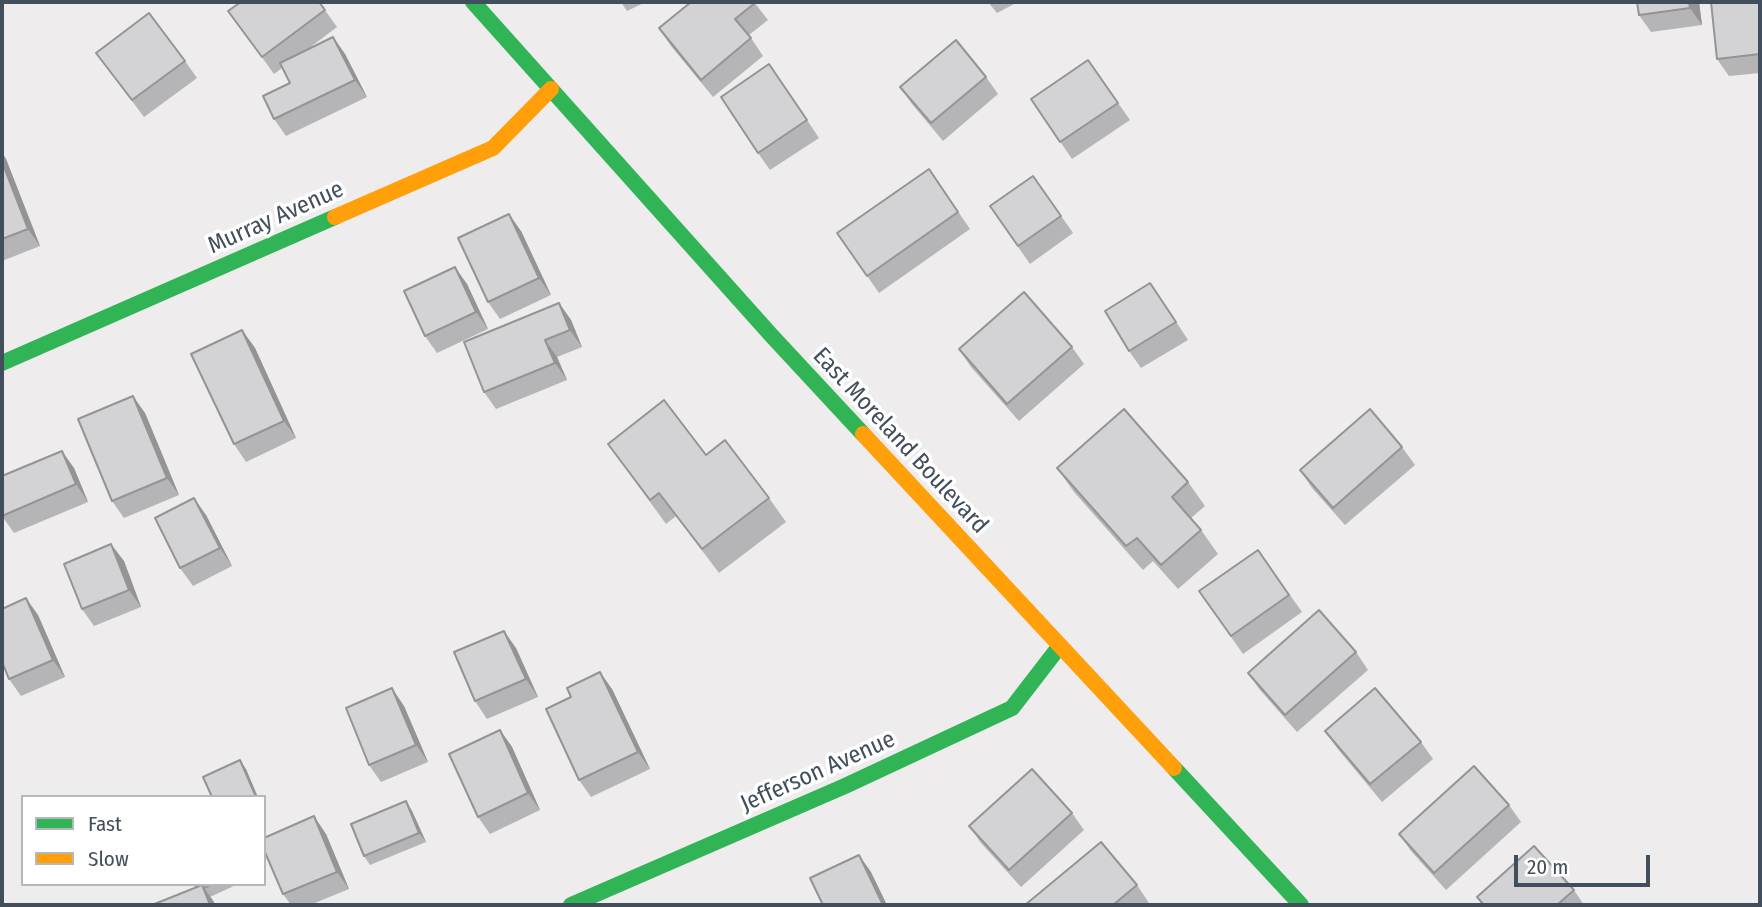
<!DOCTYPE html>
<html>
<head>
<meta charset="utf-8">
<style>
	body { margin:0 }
	#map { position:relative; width:1762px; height:907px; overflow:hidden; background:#eeecec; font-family:"Fira Sans Condensed",sans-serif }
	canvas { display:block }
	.frame { position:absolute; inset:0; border:4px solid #424e5b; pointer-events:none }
	.legend { position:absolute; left:21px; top:795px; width:245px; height:91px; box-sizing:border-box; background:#fff; border:2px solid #b3b8bd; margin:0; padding:9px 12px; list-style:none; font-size:21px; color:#424e5b }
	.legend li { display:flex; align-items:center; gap:14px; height:35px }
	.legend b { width:35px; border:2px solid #b3b8bd }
	.scale { position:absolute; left:1514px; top:855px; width:136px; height:32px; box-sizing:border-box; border:4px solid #424e5b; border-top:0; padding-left:9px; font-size:21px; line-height:24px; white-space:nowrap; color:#424e5b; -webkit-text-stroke:5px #fff; paint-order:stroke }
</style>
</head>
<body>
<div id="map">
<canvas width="1762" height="907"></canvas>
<div class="frame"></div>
<ul class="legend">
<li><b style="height:9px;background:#30b455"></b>Fast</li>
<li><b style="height:9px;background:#ff9f0a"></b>Slow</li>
</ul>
<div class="scale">20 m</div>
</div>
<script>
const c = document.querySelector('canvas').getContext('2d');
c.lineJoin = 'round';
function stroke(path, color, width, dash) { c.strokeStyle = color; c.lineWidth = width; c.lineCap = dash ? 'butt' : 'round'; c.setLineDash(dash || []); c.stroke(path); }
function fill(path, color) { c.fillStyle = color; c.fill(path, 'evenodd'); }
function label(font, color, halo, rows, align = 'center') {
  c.font = font + ' "Fira Sans Condensed",sans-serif'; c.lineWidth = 7; c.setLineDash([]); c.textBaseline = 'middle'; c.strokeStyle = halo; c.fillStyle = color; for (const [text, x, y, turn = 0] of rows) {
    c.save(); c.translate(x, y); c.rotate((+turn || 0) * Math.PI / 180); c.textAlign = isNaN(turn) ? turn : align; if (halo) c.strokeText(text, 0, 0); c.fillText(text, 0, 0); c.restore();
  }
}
const fast = new Path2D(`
	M473,2L771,335L863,434
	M2,363L335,217
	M1174,768L1301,905
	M571,905L845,786L1012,708L1059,647`);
const slow = new Path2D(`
	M335,217L493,148L551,89
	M863,434L1174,768`);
const wall = new Path2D(`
	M319,2L337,27L308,49L333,37L345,54L367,97L286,136L274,119L290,83L282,68L274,74L241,28Z
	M621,2H646L627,11Z
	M754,2L768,20L749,35L763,56L713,97L671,46L659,28Z
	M988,2H1018L997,13Z
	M1699,2L1702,25L1651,32L1639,15Z
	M1760,2V73L1729,76L1717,59Z
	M96,53L185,61L197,78L144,117Z
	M1088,60L1130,120L1072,159L1031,99Z
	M986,77L998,94L943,141L912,104L900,87Z
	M781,81L819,138L770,170L758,153Z
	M2,153L6,159L40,246L2,261Z
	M929,169L970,229L879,293L837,233Z
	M1033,176L1073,233L1030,264L990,206Z
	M521,231L551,295L500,319L488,302Z
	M467,284L488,329L437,353L425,336Z
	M1162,300L1188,340L1141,368L1129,351Z
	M559,303L571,320L582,347L557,357L567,380L496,409L484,392Z
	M242,330L255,348L296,438L246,462L234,444Z
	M1072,347L1084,364L1019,421L971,367L959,349Z
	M145,413L179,495L124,518L112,501Z
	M608,444L706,455L769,498L786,522L719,573L676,516L666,524Z
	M1402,447L1415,465L1345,525L1312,488L1300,470Z
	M74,468L88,502L14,533L2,516Z
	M1057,468L1188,482L1205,506L1191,518L1201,530L1218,554L1178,589L1153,561L1143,570L1074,492Z
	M206,515L232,566L193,586L180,568Z
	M1258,550L1302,612L1243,654L1199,591Z
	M124,561L141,607L94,626L82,609Z
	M38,615L65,677L21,696L9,679Z
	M516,648L538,697L487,719L475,701Z
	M1356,652L1368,670L1297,732L1260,690L1248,673Z
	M612,689L650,769L591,797L579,780Z
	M404,706L428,762L381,782L369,765Z
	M500,730L512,747L540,810L490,834L478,817Z
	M1325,731L1421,742L1433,759L1382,802L1337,748Z
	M406,801L412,811L426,842L370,865L364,856Z
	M1509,805L1521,822L1446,890L1411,851L1399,834Z
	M1072,813L1084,830L1021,887L981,843L969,826Z
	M326,834L349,889L310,905H291L283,894Z
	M194,884H236V885L210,897L214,902Z
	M1137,885L1149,903L1146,905H1025Z
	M1574,890L1584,905H1483L1477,897Z`);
const shadedWall = new Path2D(`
	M1689,2H1699L1702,25L1690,8Z
	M333,37L345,54L367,97L355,80Z
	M2,153L6,159L40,246L28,229L2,162Z
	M509,214L521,231L551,295L539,278Z
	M455,267L467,284L488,329L476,312Z
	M559,303L571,320L582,347L570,330Z
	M242,330L255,348L296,438L284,421Z
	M545,340L557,357L567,380L555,363Z
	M133,396L145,413L179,495L167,478Z
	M62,451L74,468L88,502L76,484Z
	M194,498L206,515L232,566L220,548Z
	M111,544L124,561L141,607L129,590Z
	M26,598L38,615L65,677L53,660Z
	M504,631L516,648L538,697L526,679Z
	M600,672L612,689L650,769L638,752Z
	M392,688L404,706L428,762L416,745Z
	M500,730L512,747L540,810L528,793Z
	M240,760L246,769L258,797H256Z
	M406,801L412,811L426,842L419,833Z
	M314,816L326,834L349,889L337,872Z
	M859,855L871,872L887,905H883Z
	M202,885L214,902L215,905H210Z`);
const building = new Path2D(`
	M241,2H319L325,10L262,57L228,11Z
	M691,2H754L755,3L735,19L751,38L701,80L659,28Z
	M1637,2H1689L1690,8L1639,15Z
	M1711,2H1760V54L1717,59Z
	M149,13L185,61L132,100L96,53Z
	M333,37L355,80L274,119L263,96L290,83L280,63Z
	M956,40L986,77L931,123L900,87Z
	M1088,60L1118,103L1060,142L1031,99Z
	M769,64L807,120L758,153L721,97Z
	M2,162L28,229L2,239Z
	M929,169L958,212L867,276L837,233Z
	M1033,176L1061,216L1018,246L990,206Z
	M509,214L539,278L488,302L458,238Z
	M455,267L476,312L425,336L404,291Z
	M1150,283L1176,322L1129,351L1105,311Z
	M1024,292L1072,347L1007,404L959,349Z
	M559,303L570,330L545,340L555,363L484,392L464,342Z
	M242,330L284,421L234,444L191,354Z
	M133,396L167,478L112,501L78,419Z
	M664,400L706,455L725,440L769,498L702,549L659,493L650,500L608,444Z
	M1124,409L1188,482L1172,497L1201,530L1161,565L1137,538L1126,546L1057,468Z
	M1370,409L1402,447L1333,508L1300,470Z
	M62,451L76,484L2,516V476Z
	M194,498L220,548L180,568L155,518Z
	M111,544L129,590L82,609L64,564Z
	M1258,550L1289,595L1231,636L1199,591Z
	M26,598L53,660L9,679L2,662V609Z
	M1319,610L1356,652L1285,715L1248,673Z
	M504,631L526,679L475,701L454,652Z
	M600,672L638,752L579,780L546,709L571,697L567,688Z
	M392,688L416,745L369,765L346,708Z
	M1375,688L1421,742L1370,784L1325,731Z
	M500,730L528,793L478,817L449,754Z
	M240,760L256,797H212L203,777Z
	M1474,766L1509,805L1434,873L1399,834Z
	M1032,769L1072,813L1009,870L969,826Z
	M406,801L419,833L364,856L351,824Z
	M314,816L337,872L283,894L264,850V838Z
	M1101,842L1137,885L1113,905H1025Z
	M1534,846L1574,890L1557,905H1484L1477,897Z
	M859,855L883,905H823L810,878Z
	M194,884H212L204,888L202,885L196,887Z
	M202,885L210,905H152Z`);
const streetNames = [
	["Murray Avenue",276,218,-24],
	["East Moreland Boulevard",900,441,47],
	["Jefferson Avenue",818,772,-24]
];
stroke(fast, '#30b455', 16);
stroke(slow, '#ff9f0a', 16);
fill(wall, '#b5b5b7');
fill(shadedWall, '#949495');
fill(building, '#d3d3d5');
stroke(building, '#949495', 2);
label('24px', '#424e5b', '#fff', streetNames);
</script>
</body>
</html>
